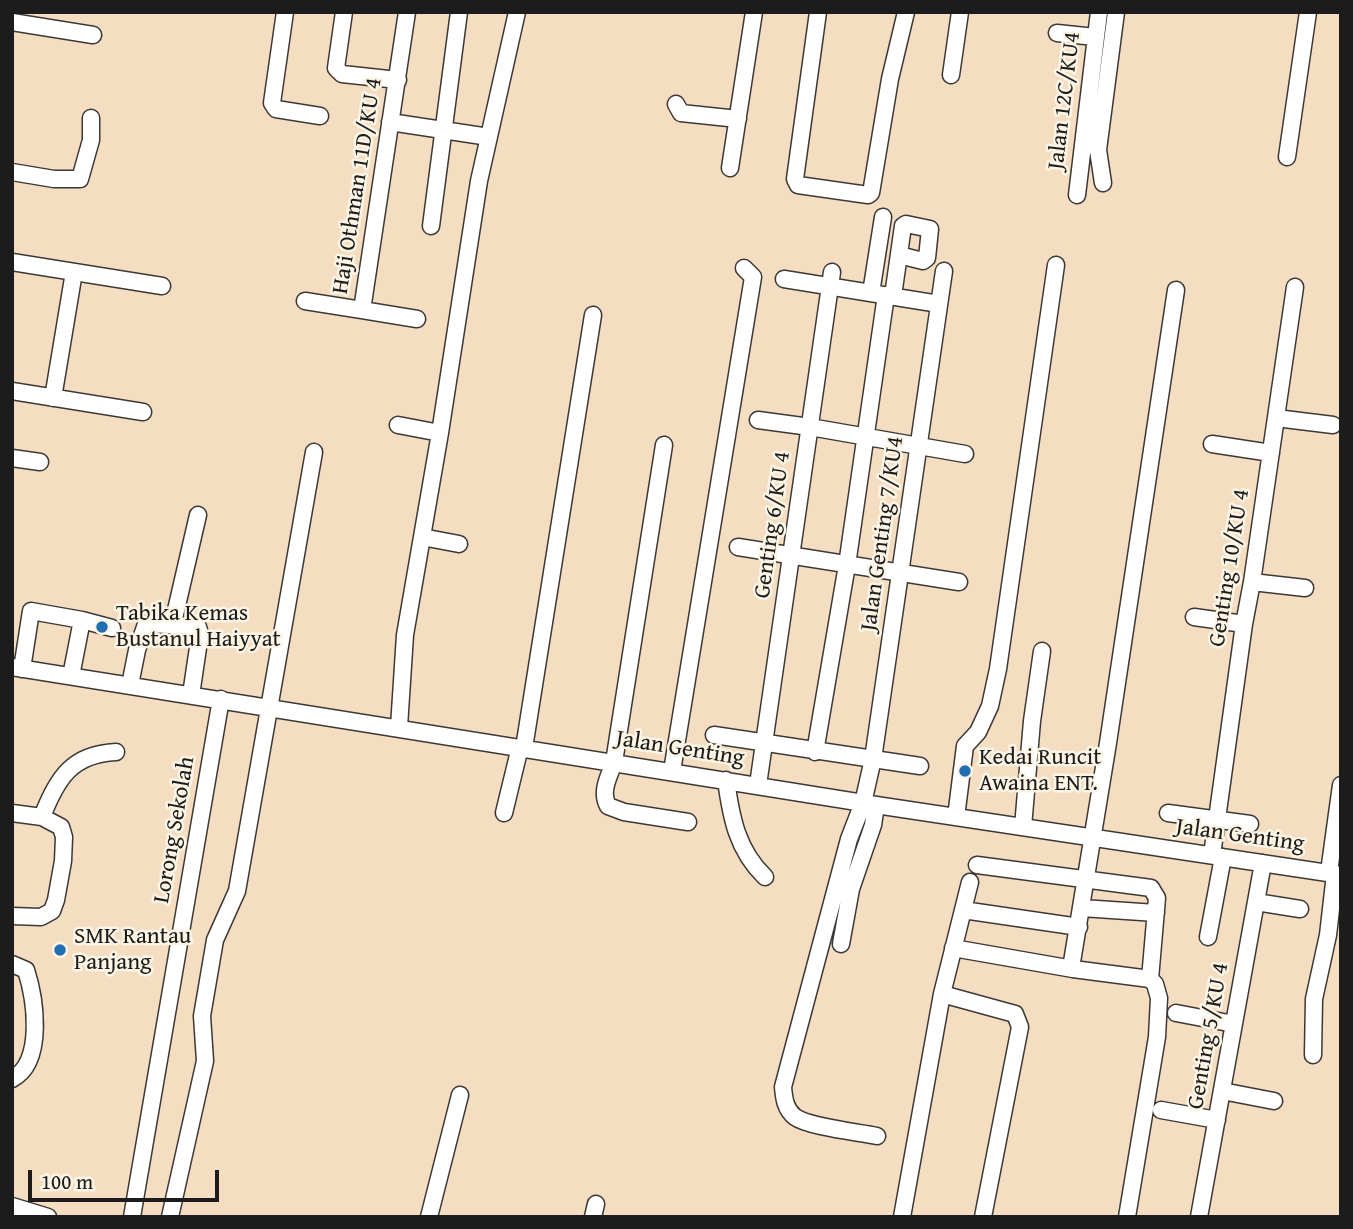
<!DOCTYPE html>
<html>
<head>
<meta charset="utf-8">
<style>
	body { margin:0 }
	#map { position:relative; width:1353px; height:1229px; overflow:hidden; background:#f4ddc1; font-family:"Gentium Book Plus",serif }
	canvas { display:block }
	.frame { position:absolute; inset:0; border:14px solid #1c1c1c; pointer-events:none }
	.scale { position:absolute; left:28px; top:1170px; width:191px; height:32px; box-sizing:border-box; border:4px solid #1c1c1c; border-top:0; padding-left:9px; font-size:21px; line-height:24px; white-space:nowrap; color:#1c1c1c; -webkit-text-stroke:5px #fcf5e5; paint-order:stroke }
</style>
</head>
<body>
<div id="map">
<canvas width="1353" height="1229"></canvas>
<div class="frame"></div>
<div class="scale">100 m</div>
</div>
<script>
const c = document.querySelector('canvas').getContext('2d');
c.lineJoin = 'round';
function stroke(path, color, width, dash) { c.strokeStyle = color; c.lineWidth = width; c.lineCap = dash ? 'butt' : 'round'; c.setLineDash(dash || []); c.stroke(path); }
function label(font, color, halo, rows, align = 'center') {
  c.font = font + ' "Gentium Book Plus",serif'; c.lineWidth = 5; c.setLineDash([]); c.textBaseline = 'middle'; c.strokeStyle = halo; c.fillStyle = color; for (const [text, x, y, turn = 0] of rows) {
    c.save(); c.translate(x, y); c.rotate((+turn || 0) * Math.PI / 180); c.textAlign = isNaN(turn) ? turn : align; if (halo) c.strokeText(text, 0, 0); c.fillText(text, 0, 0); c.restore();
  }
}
const minor = new Path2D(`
	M285,12L272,103L276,109L320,116
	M344,12L336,68L342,74L398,80
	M407,12L362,310L417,319
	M818,12L795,179L798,185L868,195L871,193L890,79L906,12
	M12,22L93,35
	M1057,33L1095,37
	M951,75L960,12
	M676,104L681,113L738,119
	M390,122L489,137
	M1287,157L1308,12
	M730,168L754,12
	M12,172L54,179H80L91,140V118
	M1103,183L1098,150L1116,12
	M1077,195L1099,12
	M431,226L459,12
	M12,262L162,286
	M784,279L939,304
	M871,293L883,217
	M893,296L903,226L906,224L930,229L927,258L923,261L899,255
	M305,301L362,310
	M12,391L143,412
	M53,398L74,272
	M1276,418L1333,425
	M758,420L810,427L965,454
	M398,425L440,433
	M1212,444L1271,453
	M664,445L614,762C609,777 600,791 608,806L624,812L688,822
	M12,458L40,462
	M422,537L459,544
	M738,547L959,582
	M1252,582L1305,588
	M1194,617L1244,624
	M173,623L198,515
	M12,667L876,805L1341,875
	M22,669L31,611L82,620L112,628
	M71,676L82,620
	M130,685L137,650L146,624L193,626L198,627L200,634L191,695
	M399,727L405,635L440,433L479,181L517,12
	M714,735L920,766
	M524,748L593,315
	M815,752L847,565L886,295
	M672,771L753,277L744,268
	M726,780C731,817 737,850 765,877
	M758,785L832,272
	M12,813L42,817
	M504,813L520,747
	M1168,813L1250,824
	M956,817L965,746L978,732L990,706L998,669L1056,265
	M1023,827L1032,721L1042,651
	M1212,855L1244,624L1252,582L1295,287
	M977,865L1151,888L1157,898L1150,979
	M1329,872L1341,785
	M970,882L963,910L1079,927
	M1256,902L1300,909
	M1082,908L1156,913
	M963,910L942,994L1015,1014L1020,1027L983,1217
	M12,916L41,917L52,911L56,900L63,861L64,837L61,827L42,817C57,778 72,754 116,752
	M1208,937L1223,857
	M841,944L851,889L873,825L876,805
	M953,948L1073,969
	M12,964L26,970C35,998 45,1062 12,1079
	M1176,1013L1234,1024
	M1313,1055L1314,999L1328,935L1335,874
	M1222,1091L1274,1101
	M1161,1110L1217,1120
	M877,1136C858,1132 809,1127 795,1117C785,1109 784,1098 783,1087L849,839L863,803L873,759L944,271
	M12,1206L48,1217
	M132,1217L221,699
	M170,1217L205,1061L202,1016L215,940L237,891L314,452
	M429,1217L460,1095
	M593,1217L596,1204
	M902,1217L942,994
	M1127,1217L1157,1037L1159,998L1155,984L1150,979L1073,969L1072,962L1108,743L1176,290
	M1199,1217L1263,863`);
const markers = [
	[102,627,7,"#1f6fb2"],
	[965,771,7,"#1f6fb2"],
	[60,950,7,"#1f6fb2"]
];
const streetNames = [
	["Jalan 12C/KU4",1065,101,-83],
	["Haji Othman 11D/KU 4",358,186,-81],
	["Genting 6/KU 4",773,525,-82],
	["Jalan Genting 7/KU4",883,534,-82],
	["Genting 10/KU 4",1230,568,-81],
	["Jalan Genting",680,749,9],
	["Lorong Sekolah",175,830,-80],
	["Jalan Genting",1240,836,8],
	["Genting 5/KU 4",1209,1036,-80]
];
const poiNames = [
	["Tabika Kemas",116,614],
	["Bustanul Haiyyat",116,640],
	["Kedai Runcit",979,758],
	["Awaina ENT.",979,784],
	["SMK Rantau",74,937],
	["Panjang",74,963]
];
stroke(minor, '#3c3935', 19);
stroke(minor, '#fff', 16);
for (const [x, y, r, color] of markers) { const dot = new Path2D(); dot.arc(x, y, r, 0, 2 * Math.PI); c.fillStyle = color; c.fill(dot); stroke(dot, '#fcf5e5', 2.5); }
label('23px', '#1c1c1c', '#fcf5e5', streetNames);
label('23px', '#1c1c1c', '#fcf5e5', poiNames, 'left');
</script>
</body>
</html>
